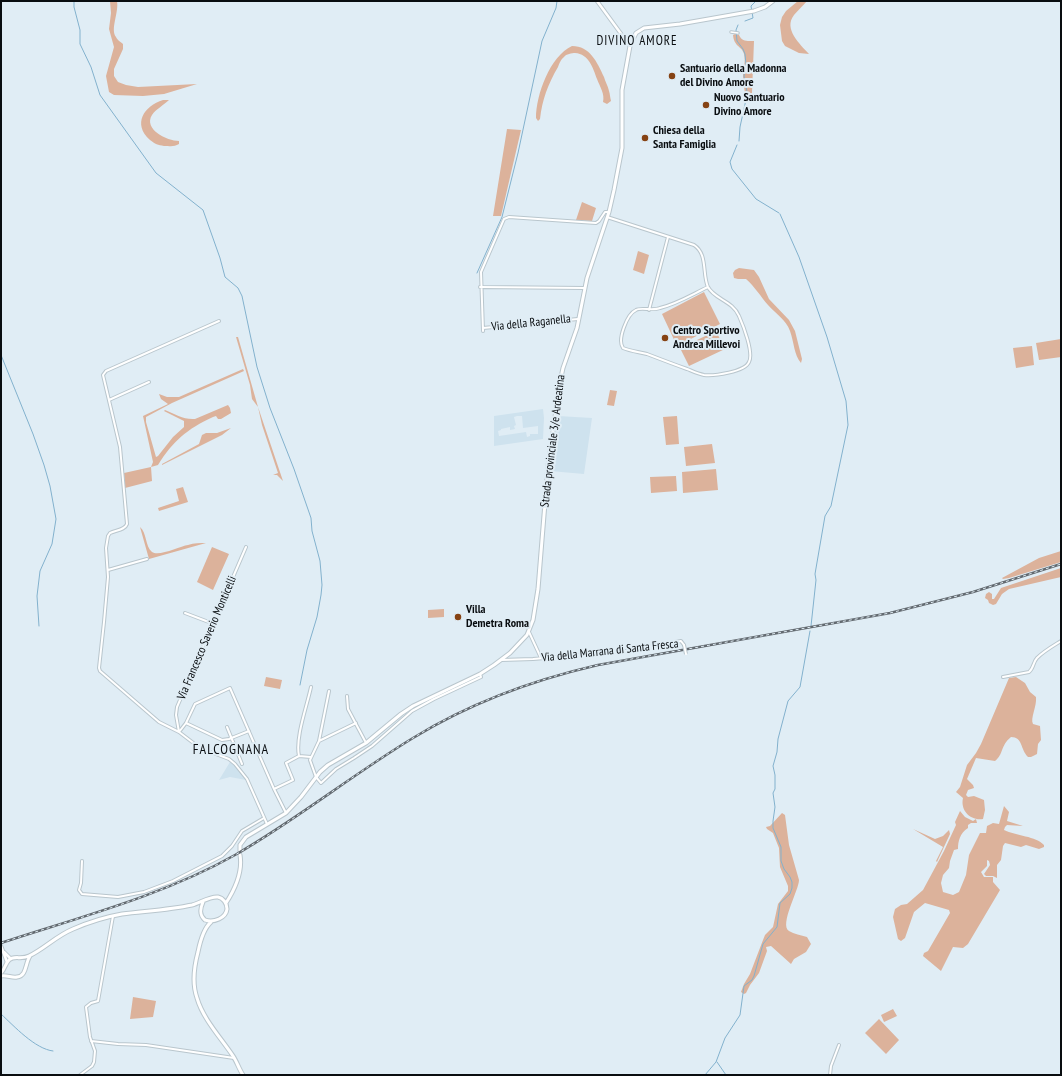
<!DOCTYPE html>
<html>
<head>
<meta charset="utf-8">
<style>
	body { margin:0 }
	#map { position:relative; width:1062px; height:1076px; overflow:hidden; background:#e0edf5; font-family:"PT Sans Narrow",sans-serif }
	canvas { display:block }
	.frame { position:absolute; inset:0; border:2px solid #090d10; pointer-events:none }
</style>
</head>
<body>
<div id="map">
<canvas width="1062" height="1076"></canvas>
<div class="frame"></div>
</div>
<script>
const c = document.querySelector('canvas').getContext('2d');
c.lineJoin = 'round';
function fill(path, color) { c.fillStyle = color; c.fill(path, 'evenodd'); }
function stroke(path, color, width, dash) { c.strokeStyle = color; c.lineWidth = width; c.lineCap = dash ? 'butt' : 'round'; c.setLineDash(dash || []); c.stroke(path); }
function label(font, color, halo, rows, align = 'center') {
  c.font = font + ' "PT Sans Narrow",sans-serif'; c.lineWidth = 4; c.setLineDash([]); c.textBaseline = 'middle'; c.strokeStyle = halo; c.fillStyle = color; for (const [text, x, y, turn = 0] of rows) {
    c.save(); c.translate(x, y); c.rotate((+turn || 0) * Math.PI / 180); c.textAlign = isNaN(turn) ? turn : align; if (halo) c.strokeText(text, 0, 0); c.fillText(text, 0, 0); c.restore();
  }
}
const built = new Path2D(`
	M543,409L544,418L543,439L494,446V416ZM517,416H522L523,428L538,426V434H530V436L527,437L526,432L499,436L498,431L501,430V429L510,427V430L515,429L514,426L516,425L514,417Z
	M558,416L592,418L584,474L550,471Z
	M230,762L242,772L246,780L230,777L219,780Z`);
const green = new Path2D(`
	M110,1H117C119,13 110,29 116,37C117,40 121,42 123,44V49L114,69V76L118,82L126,85L138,87L197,84L164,94L143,96L114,95L109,92L106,76L114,47L109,29L111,13Z
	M798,1H807C803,6 798,10 794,15C783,29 800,44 809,54L799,53L785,46L782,41L780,25L782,17L786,11Z
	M735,34L739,35C742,42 747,41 754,41L752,93H745C744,87 743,82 743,76C743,69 746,62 744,54C742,46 734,47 733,35Z
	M572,46C590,46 597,62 604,77C605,81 608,86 609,91C610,94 610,97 611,101L607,104L603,102C605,94 600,87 597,79C593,68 589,54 575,53C572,53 566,54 564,57C561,59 559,64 558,67C548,84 542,100 540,119L538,121L536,118C536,95 550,56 572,46Z
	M163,100H169C164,105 156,109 152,115C143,129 167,141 179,141V144C174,147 171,146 164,146C158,145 155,144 150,140C132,124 144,106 163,100Z
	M507,129L521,130L501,216H493Z
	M582,202L596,208L592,221L576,220Z
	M638,251L649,255L644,274L633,270Z
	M739,268L754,270L759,277L769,299L789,320L795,331L802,359L801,363C794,355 794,342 790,331C786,320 776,314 768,305C761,297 755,287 746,279H738L734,278L733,273L735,270Z
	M704,292L720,324L677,346L662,314Z
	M716,331L725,349L689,366L680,348Z
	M236,337H238L258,407L283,481L277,475H273L278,473L262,425L258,407L252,399L250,385Z
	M1061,339V357L1039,360L1036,343Z
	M1032,346L1034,365L1016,368L1013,348Z
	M243,369L244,371L172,403L146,417V422L156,457L158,456L173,437L184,427V421L164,411L165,410C175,414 184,420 195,419L228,405L230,408L231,413L221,419H218L216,416L213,417C187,429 173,441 158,465L151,467L152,481L125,488L124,473L151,467L153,462L143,416L168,404L161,399L159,394L167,397H179Z
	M610,390L617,391L614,406L607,405Z
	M677,416L679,444L666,445L663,417Z
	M231,428L222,435L162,465V464L199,444L202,435L206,433H217Z
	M712,444L715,463L686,466L684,447Z
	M716,469L718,490L683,493L682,472Z
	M676,476L677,491L651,493L650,477Z
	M183,487L188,502L159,511L158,508L179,501L176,489Z
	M140,527C147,533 145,546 152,552C159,557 180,546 188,545C194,543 200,543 206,543L149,559Z
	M212,547L229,554L213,590L197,582Z
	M1061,551V562L1009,578L1003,579L1002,578L1039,558Z
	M1061,568V577L1009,589L1002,594L996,604L993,605L989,603L988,600L985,598L986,594L989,592L992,594V599H994L1001,588Z
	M444,609V617L428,618V610Z
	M266,677L282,680L280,689L264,686Z
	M1016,677L1025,683L1030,692L1036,697C1037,707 1030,718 1033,724L1040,726L1041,740L1038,744L1037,754L1031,757H1028C1020,749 1023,737 1011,737C1000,746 1004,754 995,761L976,758L967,779L973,785L974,788L968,790L966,795L968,797L974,796L984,800L985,810L983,819C971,821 960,811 963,798L956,792L960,787L967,765L976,753L981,744L1009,678Z
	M1004,806L1009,812L1007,821L1023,826L1007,825L1005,827L1004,830C1016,836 1036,836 1044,845V847L1039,849L1026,845L1021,847L1005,843L1003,846L1001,860L997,865V878L993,876H986L984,874L990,865L989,861L987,860V866L981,872L984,877H993V882L1000,890L968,944L963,948L953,947L941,971L923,956L924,953L928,951L950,913L949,910L925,903L914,912L905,938L901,941L898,939L893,917L895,909L901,905L907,904L923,890L944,851L956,825L955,822L960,811L965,817L973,821L976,819L977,823H971L968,825V828C960,833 958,841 958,849L954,850L950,861L949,868L943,875L941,883L943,892L953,895L959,892L966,875L969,855L980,833H986L987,826L993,823L999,824Z
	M782,813L785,815L789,845L799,880C799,890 779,925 789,931C794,934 801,935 807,937L811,944L806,952L794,959L791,964L771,946L766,947L767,951L759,973L750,985L746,993L744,994L741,992L744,984L750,974L763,940L765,935L773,927L778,904L788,891V886L780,867L779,848L773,833L767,829L766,827L770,826Z
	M913,829L935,839L943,836L949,830L950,834L937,862L936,861L943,847Z
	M133,997L156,1001L153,1017L130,1019Z
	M893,1009L897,1016L884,1022L881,1015Z
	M879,1019L899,1040L886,1054L865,1033Z`);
const stream = new Path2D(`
	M74,1V7L80,30V44L91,67L100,95L156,173L203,210L220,258L225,277L238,288L242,296L257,367L270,408L294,469L311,518L312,531L320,561L322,585L321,595L317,617L307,650L300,685
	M745,21L753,18L751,6L756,1
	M738,25L736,30L737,41L743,49L745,54L746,65L744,76L747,92
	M739,141L740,127L747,95
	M737,145L730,162L732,169L756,199L779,213
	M780,214L799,257L827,337L846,401L848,425L831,506L825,516L815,574L816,580L811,626
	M477,273L502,217L518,153L542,41L556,8L557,1
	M1,355L33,434L44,465L50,486L56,519L52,544L40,571L37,596L39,626
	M1,1014C14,1026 35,1049 53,1051
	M717,1062L726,1075
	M705,1075L716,1062L725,1038L740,1015L744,986L752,980L754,976L763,944L777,927L780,903L790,894L792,888V882L790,877L784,869L781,861V847L773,828V821L775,807L773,793L775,789V775L773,766L777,752L778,739L788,701L800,687L810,631`);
const pedestrian = new Path2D(`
	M731,32L738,33`);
const minor = new Path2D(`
	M607,217L694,245C708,254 702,274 708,287C714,299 733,301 739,316C743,325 754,353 749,362C745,372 714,376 704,375C698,374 692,371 687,369C673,364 660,359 647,354C639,352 630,351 623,348C617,340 627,314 636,310C640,307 653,311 660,308C677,304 693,294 708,287
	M480,287L585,288
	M649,310L668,237
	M219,321L106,371L103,375L120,447L127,524C125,530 116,530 110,533L108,536L106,548L108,577L104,622L99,668L100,671L159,722L179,732L200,748L229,759L235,764L247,779L267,824
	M483,328L578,319
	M483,331L481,272L504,219L509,217L596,223L599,221L605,212H609
	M109,400L149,382
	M108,570L147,559
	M185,613L214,624
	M529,632L541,658
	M501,660L533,659L626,651L681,641L684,645
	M1003,677L1029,672C1034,668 1033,662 1037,658C1044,651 1053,646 1061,641
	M347,696L348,709L365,741
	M186,723L222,740L229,739L249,731
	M356,723L319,741L310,760L316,777L321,783L336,769L354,758L372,746L412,711L434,699L481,677L480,674
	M227,727L242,764
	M179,732L186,723L195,704L230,688L274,789L286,813
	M179,732L176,715L177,707L246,547
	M319,741L329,691
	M311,757L299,756C295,738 307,706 311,687
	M274,789L293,780L286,763L299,756
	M82,861L81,883L79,890L82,894L118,897L144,892L173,881L222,856L232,846L242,831L264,818
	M91,1041L118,1044L146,1045L234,1058
	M80,1075L92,1066L94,1062L95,1051L90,1037L86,1007L91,1003L98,1001L113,916
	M830,1075L831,1066L839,1045`);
const tertiary = new Path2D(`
	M597,1L630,46
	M1,946L7,962
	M4,952L11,959`);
const secondary = new Path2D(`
	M240,851V845L246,837L286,813L301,797L320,772L328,765L366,743L401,714L413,706L480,674L494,665L510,653L527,635L533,620L538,589L548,466L560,382L563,368L577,328L587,278L609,212L614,190L622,148V90L630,46L636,33L644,28L680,24L754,11L765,7L773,1
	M226,903C235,889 243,872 240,855
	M211,922C203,929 200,942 198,952C194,967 192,984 197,998C203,1019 221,1038 233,1056C237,1062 239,1069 243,1075
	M1,973C5,969 5,964 9,960C14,955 21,960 29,956C44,949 56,936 73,929C89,922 105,917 122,914C146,911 169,910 192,905C200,903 210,896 218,897C223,898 227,903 227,909C226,918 214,923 205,920C199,915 200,909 203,902
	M1,976C7,975 12,978 17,977C27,976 25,963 30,956`);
const rail = new Path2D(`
	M1,943C80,917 162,896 235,855C296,820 352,775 413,738C470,703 533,680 598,665L890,613L973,592L1061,564`);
const minorBridge = new Path2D(`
	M684,645L686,654`);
const markers = [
	[672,76,4,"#854213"],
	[706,105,4,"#854213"],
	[645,138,4,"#854213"],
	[665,338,4,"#854213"],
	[458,617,4,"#854213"]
];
const poiNames = [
	["Santuario della Madonna",680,69],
	["del Divino Amore",680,83],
	["Nuovo Santuario",714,98],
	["Divino Amore",714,112],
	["Chiesa della",653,131],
	["Santa Famiglia",653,145],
	["Centro Sportivo",673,331],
	["Andrea Millevoi",673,345],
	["Villa",466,610],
	["Demetra Roma",466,624]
];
const streetNames = [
	["Via della Raganella",531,323,-6],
	["Strada provinciale 3/e Ardeatina",553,441,-83],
	["Via Francesco Saverio Monticelli",207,638,-67],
	["Via della Marrana di Santa Fresca",610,651,-6]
];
const neighbourhoodNames = [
	["DIVINO AMORE",637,41]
];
const quarterNames = [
	["FALCOGNANA",231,750]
];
fill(built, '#cee2ee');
fill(green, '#dcb29b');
stroke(stream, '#82b1cd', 1);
stroke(pedestrian, '#b9c6cd', 3.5);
stroke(minor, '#b9c6cd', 4);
stroke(tertiary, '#b9c6cd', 4.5);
stroke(secondary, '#b9c6cd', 5);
stroke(pedestrian, '#fff', 1.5);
stroke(minor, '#fff', 2);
stroke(tertiary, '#fff', 2.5);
stroke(secondary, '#fff', 3);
stroke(rail, '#62696f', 2.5);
stroke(rail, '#e0edf5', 1, [3]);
stroke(minorBridge, '#b9c6cd', 4, []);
stroke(minorBridge, '#fff', 2);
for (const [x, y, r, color] of markers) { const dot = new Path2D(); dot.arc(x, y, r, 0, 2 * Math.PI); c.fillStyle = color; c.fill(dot); stroke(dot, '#e0edf5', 1.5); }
label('bold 12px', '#090d10', '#e0edf5', poiNames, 'left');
label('12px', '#090d10', '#e0edf5', streetNames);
c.letterSpacing = '1px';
label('13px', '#090d10', '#e0edf5', neighbourhoodNames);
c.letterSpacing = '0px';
c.letterSpacing = '1px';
label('14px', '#090d10', '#e0edf5', quarterNames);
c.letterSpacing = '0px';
</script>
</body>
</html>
